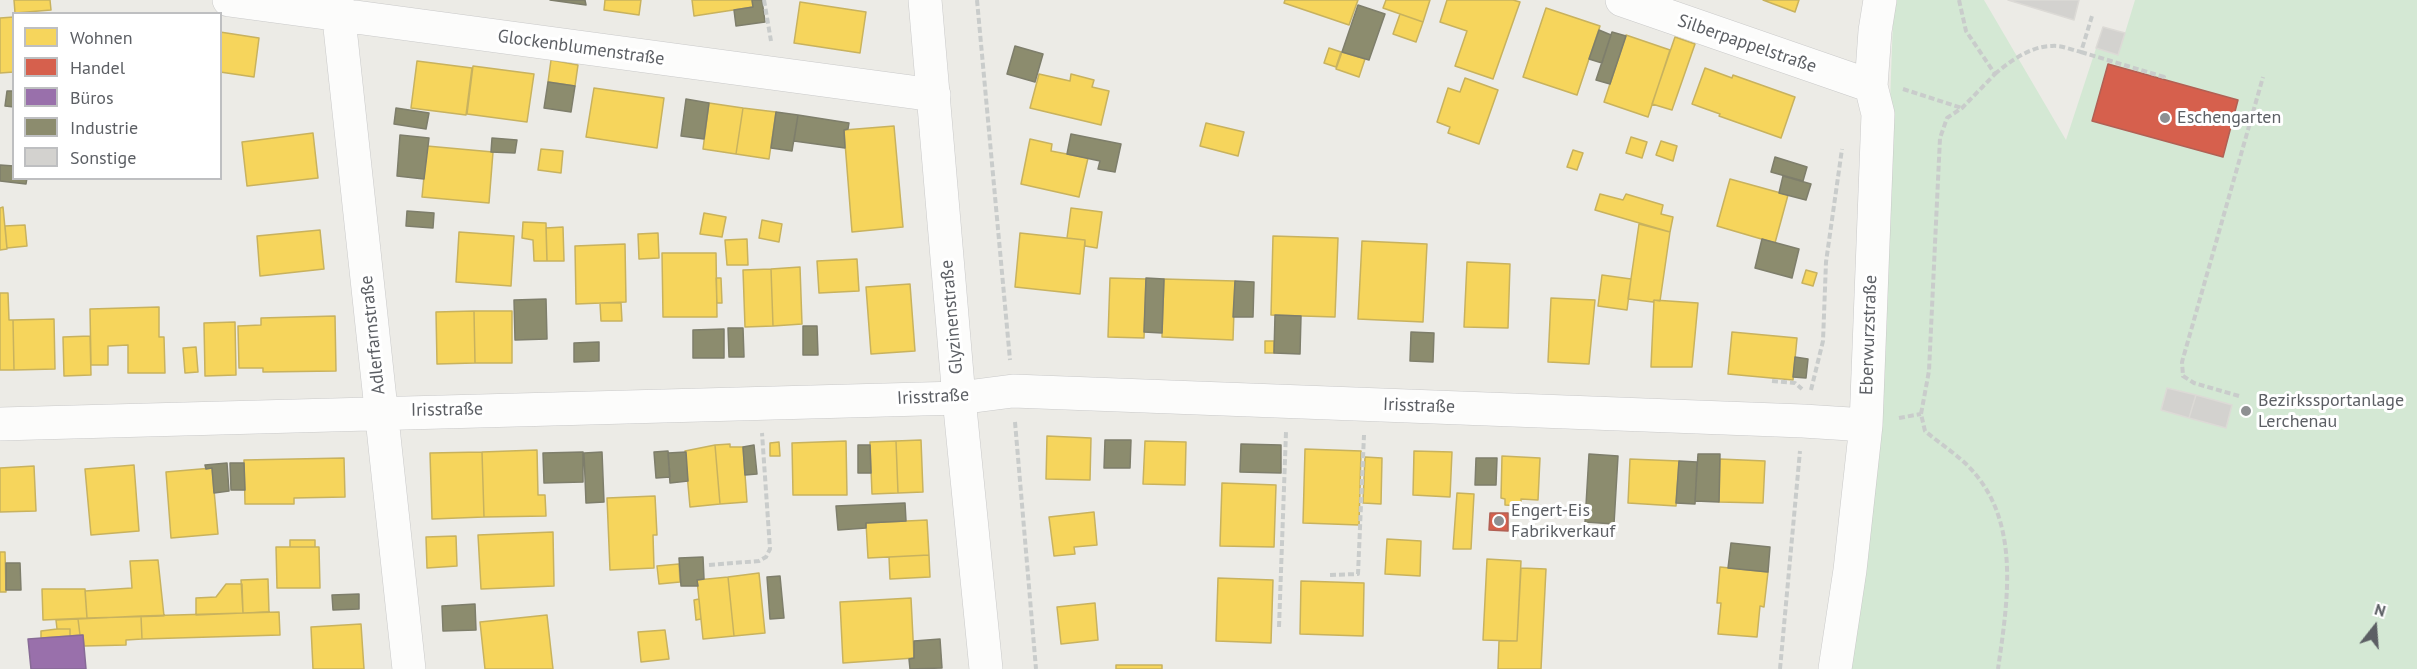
<!DOCTYPE html>
<html>
<head>
<meta charset="utf-8">
<style>
	body { margin:0 }
	#map { position:relative; width:2417px; height:669px; overflow:hidden; background:#ecebe6; font-family:"PT Sans",sans-serif }
	canvas { display:block }
	.legend { position:absolute; left:12px; top:12px; width:210px; height:168px; box-sizing:border-box; background:#fff; border:2px solid #bebfc1; margin:0; padding:8px 10px; list-style:none; font-size:18px; color:#5c5f64 }
	.legend li { display:flex; align-items:center; gap:12px; height:30px }
	.legend b { width:30px; border:2px solid #bebfc1 }
	.north { position:absolute; left:2345px; top:597px; width:60px; height:60px; -webkit-text-stroke:4px #fff; paint-order:stroke; rotate:17deg; font-size:16px; font-weight:700; line-height:24px; text-align:center; color:#5c5f64 }
	.north::after { content:''; display:block; margin:auto; width:21px; height:27px; background:#5c5f64; clip-path:polygon(50% 0,100% 100%,50% 72%,0 100%) }
</style>
</head>
<body>
<div id="map">
<canvas width="2417" height="669"></canvas>
<ul class="legend">
<li><b style="height:16px;background:#f6d55c"></b>Wohnen</li>
<li><b style="height:16px;background:#d6604d"></b>Handel</li>
<li><b style="height:16px;background:#9970ab"></b>Büros</li>
<li><b style="height:16px;background:#8c8c6e"></b>Industrie</li>
<li><b style="height:16px;background:#d3d2cf"></b>Sonstige</li>
</ul>
<div class="north">N</div>
</div>
<script>
const c = document.querySelector('canvas').getContext('2d');
c.lineJoin = 'round';
function fill(path, color) { c.fillStyle = color; c.fill(path, 'evenodd'); }
function stroke(path, color, width, dash) { c.strokeStyle = color; c.lineWidth = width; c.lineCap = dash ? 'butt' : 'round'; c.setLineDash(dash || []); c.stroke(path); }
function label(font, color, halo, rows, align = 'center') {
  c.font = font + ' "PT Sans",sans-serif'; c.lineWidth = 6; c.setLineDash([]); c.textBaseline = 'middle'; c.strokeStyle = halo; c.fillStyle = color; for (const [text, x, y, turn = 0] of rows) {
    c.save(); c.translate(x, y); c.rotate((+turn || 0) * Math.PI / 180); c.textAlign = isNaN(turn) ? turn : align; if (halo) c.strokeText(text, 0, 0); c.fillText(text, 0, 0); c.restore();
  }
}
const green = new Path2D(`
	M1897,0H1984L2066,140L2103,27L2125,33L2135,0H2417V669H1850L1878,434L1893,20Z`);
const homes = new Path2D(`
	M14,0H50L51,10L15,13Z
	M605,0H641L639,15L604,10Z
	M692,0H752L753,7L694,16Z
	M1285,0H1358L1349,25L1284,3Z
	M1386,0H1430L1423,22L1383,8Z
	M1447,0H1513L1520,2L1493,79L1455,66L1467,31L1440,22Z
	M1763,0H1799L1795,12Z
	M800,2L866,12L860,53L794,43Z
	M1546,8L1600,26L1577,95L1523,77Z
	M1400,14L1423,22L1416,42L1393,34Z
	M14,17V72L0,73V18Z
	M220,32L259,38L254,77L220,72Z
	M1626,35L1670,50L1648,117L1604,102Z
	M1675,37L1695,44L1672,110L1652,104Z
	M1329,48L1341,52L1336,67L1324,63Z
	M1342,52L1365,59L1359,77L1336,69Z
	M551,60L578,65L575,86L548,82Z
	M417,61L472,68L466,115L411,108Z
	M473,66L534,74L527,122L467,114Z
	M1705,68L1732,78L1733,75L1795,97L1781,138L1719,116L1720,114L1692,104Z
	M1039,74L1070,81L1071,74L1094,80L1092,87L1109,91L1101,125L1030,108Z
	M1465,78L1498,90L1479,144L1448,133L1450,127L1437,122L1448,88L1460,92Z
	M594,88L664,98L657,148L586,137Z
	M709,103L743,108L736,154L703,149Z
	M743,108L776,112L769,159L736,154Z
	M1206,123L1244,132L1238,156L1200,146Z
	M894,126L903,227L852,232L844,130Z
	M313,133L318,178L247,186L242,142Z
	M1631,137L1647,142L1642,158L1626,153Z
	M1030,139L1052,144L1051,151L1088,158L1079,197L1021,184Z
	M1661,141L1677,146L1673,161L1656,155Z
	M427,146L493,152L489,203L422,197Z
	M541,149L563,151L561,173L538,170Z
	M1573,150L1583,153L1577,170L1567,167Z
	M1730,179L1788,195L1775,243L1717,226Z
	M1600,194L1623,200L1626,194L1663,205L1661,214L1673,217L1670,232L1595,210Z
	M3,207L7,249L0,250V208Z
	M1071,208L1102,212L1097,248L1085,246V240L1067,238Z
	M704,213L726,217L722,237L700,234Z
	M762,220L782,224L779,242L759,238Z
	M523,222L546,223L547,261H534L533,240L522,238Z
	M1639,224L1670,232L1660,301L1654,300L1653,302L1628,299Z
	M25,225L27,246L7,248L5,226Z
	M563,227L564,261H547L546,228Z
	M320,230L324,269L260,276L257,236Z
	M459,232L514,236L511,286L456,282Z
	M658,233L659,258L639,259L638,234Z
	M1020,233L1085,240L1080,294L1015,287Z
	M1273,236L1338,238L1335,317L1271,315Z
	M747,239L748,265H727L725,240Z
	M1362,241L1427,244L1423,322L1358,319Z
	M625,244L626,302L576,304L575,246Z
	M662,253H716L717,317H663Z
	M857,259L859,291L819,293L817,261Z
	M1467,262L1510,264L1508,328L1464,327Z
	M800,267L802,324L773,326L771,269Z
	M771,269L773,326L745,327L743,270Z
	M1806,270L1817,273L1813,286L1802,283Z
	M1602,275L1631,279L1627,310L1598,306Z
	M716,278H721L722,303H717Z
	M1110,278L1146,279L1144,338L1108,337Z
	M1164,279L1235,281L1233,340L1162,337Z
	M910,284L915,351L871,354L866,287Z
	M0,293H8L9,320H13L14,370H0Z
	M1551,298L1595,300L1589,364L1548,362Z
	M1654,300L1698,303L1692,367H1651Z
	M600,303H621L622,321H601Z
	M159,307V337H164L165,373H128V345L108,346V365H91L90,309Z
	M474,311L475,363L437,364L436,312Z
	M474,311H512V363H475Z
	M335,316L336,371L263,372V368H239L238,326L261,325V318Z
	M54,319L55,369L14,370L13,320Z
	M235,322L236,375L205,376L204,323Z
	M1732,332L1797,338L1793,380L1728,374Z
	M90,336L91,375L64,376L63,337Z
	M1265,341H1274V353H1265Z
	M196,347L198,372L185,373L183,348Z
	M1047,436L1091,438L1090,480L1046,479Z
	M921,440L923,492L898,493L896,441Z
	M846,441L847,495H793L792,443Z
	M896,441L898,493L872,494L870,442Z
	M1145,441L1186,442L1185,485L1143,484Z
	M779,442L780,456H770V443Z
	M730,444V447H743L747,502L720,504L715,445Z
	M715,445L720,504L690,507L685,451Z
	M1305,449L1361,451L1359,525L1303,523Z
	M537,450L538,495H545L546,516L484,517L482,452Z
	M1414,451L1452,452L1450,497L1413,495Z
	M482,452L484,517L432,519L430,453Z
	M1502,456L1540,458L1538,500L1521,499V506L1505,505V499L1501,498Z
	M1365,457L1382,458L1381,504L1363,503Z
	M344,458L345,497L294,498V504H245L244,460Z
	M1630,459L1679,461L1676,506L1628,503Z
	M1720,459L1765,461L1763,503L1719,502Z
	M134,465L139,531L91,535L85,469Z
	M34,466L36,511L0,512V468Z
	M212,468L218,534L171,538L166,472Z
	M1222,483L1276,485L1274,547L1220,546Z
	M1457,493L1474,494L1471,549H1453Z
	M655,496L657,535H653L654,568L610,570L607,498Z
	M1094,512L1097,545L1074,547L1075,554L1054,556L1049,517Z
	M927,520L929,555L868,558L866,523Z
	M553,532L554,586L481,589L478,535Z
	M456,536L457,566L427,568L426,537Z
	M1387,539L1421,541L1420,576L1385,574Z
	M290,540H315V547H290Z
	M276,547H319L320,588H277Z
	M0,552H5L6,592H0Z
	M929,555L930,577L890,579L889,557Z
	M1487,559L1521,561L1517,641L1483,640Z
	M158,560L164,616L87,618L85,591L132,588L130,561Z
	M679,564L680,582L659,584L657,566Z
	M1720,567L1768,572L1764,607L1760,606L1757,637L1718,634L1721,603H1717Z
	M1521,568L1546,569L1541,669H1498L1499,641H1517Z
	M759,573L765,633L734,636L728,577Z
	M728,577L734,636L703,639L697,580Z
	M1218,578L1273,580L1271,643L1216,641Z
	M268,579L269,612L243,613L241,580Z
	M1301,581L1364,583L1363,636L1300,634Z
	M226,584H242L243,613L196,615V598L216,597Z
	M42,589H85L87,618L43,620Z
	M911,598L914,658L843,663L840,602Z
	M699,599L701,619L696,620L694,600Z
	M1095,603L1098,640L1061,644L1057,607Z
	M279,612L280,635L142,639L141,616Z
	M547,615L553,669H485L480,622Z
	M141,616L142,639L126,640V645L84,646L83,635H80L78,619Z
	M78,619L80,635L70,636V629H57L56,620Z
	M361,624L364,669H313L311,627Z
	M57,629H70V636L41,638V631Z
	M665,630L669,659L641,662L638,632Z
	M1116,665H1162V669H1116Z`);
const shops = new Path2D(`
	M2108,64L2238,100L2223,157L2092,121Z
	M1490,513H1508V531L1489,530Z`);
const offices = new Path2D(`
	M83,635L86,669H31L28,639Z`);
const industry = new Path2D(`
	M550,0H585L586,5Z
	M752,0H762L765,22L736,26L734,10L753,7Z
	M1358,5L1385,14L1369,60L1342,52Z
	M1599,30L1611,35L1602,63L1589,59Z
	M1612,32L1626,36L1610,84L1596,80Z
	M1015,46L1043,54L1035,82L1007,74Z
	M548,82L575,86L571,112L544,108Z
	M7,91H14V107L5,106Z
	M686,99L709,103L704,139L681,136Z
	M396,108L429,113L426,129L394,124Z
	M776,112L798,115L792,151L771,148Z
	M798,115L849,123L848,129L844,130L845,148L794,141Z
	M1071,134L1121,144L1115,172L1098,169L1100,161L1067,154Z
	M400,135L429,138L424,179L397,176Z
	M492,138L517,140L515,153L491,152Z
	M1775,157L1807,167L1803,181L1771,172Z
	M0,165L14,166V178H27L26,184L0,181Z
	M1783,176L1811,184L1806,200L1779,193Z
	M407,211L434,213L433,228L406,226Z
	M1762,239L1799,249L1792,278L1755,268Z
	M1146,278L1164,279L1162,333L1144,332Z
	M1235,281L1254,282L1253,317H1233Z
	M546,299L547,339L515,340L514,300Z
	M1275,315L1301,316L1300,354L1274,353Z
	M803,326H817L818,355H803Z
	M728,328H743L744,357H729Z
	M724,329V358H693V330Z
	M1411,332L1434,333L1433,362L1410,361Z
	M599,342V361L574,362V343Z
	M1795,357L1808,359L1806,378L1793,377Z
	M1105,440H1131L1130,468H1104Z
	M1241,444L1281,445V473L1240,472Z
	M754,445L757,474L745,475L743,447Z
	M858,445H870L871,473H858Z
	M668,451L670,477L656,478L654,452Z
	M583,452V482L544,483L543,453Z
	M602,452L604,502L586,503L584,453Z
	M686,452L688,481L670,483L668,453Z
	M1589,454L1618,456L1614,524L1585,522Z
	M1698,454H1720L1719,502L1695,501Z
	M1476,458H1497L1496,485H1475Z
	M1679,461L1697,462L1695,504L1676,503Z
	M227,463L229,491L214,493L212,468L206,469L205,465Z
	M230,463H244L245,490H231Z
	M905,503L906,521L866,523V528L838,530L836,506Z
	M1731,543L1770,547L1768,572L1728,568Z
	M703,557L704,579L697,580L698,586H681L679,558Z
	M6,563H20L21,590H6Z
	M780,576L784,618L770,619L767,577Z
	M359,594V609L333,610L332,595Z
	M475,604L476,630L443,631L442,606Z
	M940,639L942,668L910,669L909,659L914,658V641Z`);
const building = new Path2D(`
	M2008,0H2079L2074,20Z
	M2103,27L2125,33L2118,55L2096,48Z
	M2167,388L2196,395L2189,418L2161,410Z
	M2196,395L2232,405L2226,428L2189,418Z`);
const path = new Path2D(`
	M764,0L771,41
	M977,0L1010,360
	M1959,0L1966,31L1995,74L1962,108L1947,118L1940,138L1929,371L1921,414L1925,431C1938,442 1952,451 1965,463C2022,517 2008,599 1998,669
	M2081,52L2164,77L2163,80
	M1995,74C2010,61 2031,46 2052,46C2061,45 2072,50 2081,52L2092,16
	M1903,89L1962,108
	M1772,381L1795,383L1802,389
	M1811,390L1823,341L1826,262L1842,149
	M2239,396L2194,383L2183,376L2182,362L2263,77
	M1899,418L1921,414
	M1015,422L1036,669
	M709,565L759,561L766,557L770,549L762,433
	M1330,575L1358,574L1364,435
	M1279,627L1286,432
	M1780,669L1800,451`);
const minor = new Path2D(`
	M229,0L934,95
	M337,0L409,669
	M925,0L959,398L986,669
	M1622,0L1871,86
	M0,424L959,398L1013,391L1803,421L1866,425
	M1835,669L1850,570L1866,425L1878,114L1871,86L1875,31L1880,0`);
const markers = [
	[2165,118,6,"#8e9092"],
	[2246,411,6,"#8e9092"],
	[1499,521,6,"#8e9092"]
];
const streetNames = [
	["Silberpappelstraße",1747,44,19],
	["Glockenblumenstraße",581,48,8],
	["Glyzinenstraße",952,317,-95],
	["Adlerfarnstraße",373,335,-96],
	["Eberwurzstraße",1869,335,-88],
	["Irisstraße",933,397,-3],
	["Irisstraße",1419,406,2],
	["Irisstraße",447,410,-1]
];
const poiNames = [
	["Eschengarten",2177,118],
	["Bezirkssportanlage",2258,401],
	["Lerchenau",2258,422],
	["Engert-Eis",1511,511],
	["Fabrikverkauf",1511,532]
];
fill(green, '#d4e8d4');
fill(homes, '#f6d55c');
stroke(homes, '#c8b25e', 1.5);
fill(shops, '#d6604d');
stroke(shops, '#b16054', 1.5);
fill(offices, '#9970ab');
stroke(offices, '#876b96', 1.5);
fill(industry, '#8c8c6e');
stroke(industry, '#7e7e6b', 1.5);
fill(building, '#d3d2cf');
stroke(building, '#dcdad6', 1.5);
stroke(minor, '#c9c9c9', 34);
stroke(path, '#c9cccb', 4, [6, 3]);
stroke(minor, '#fcfcfb', 33);
for (const [x, y, r, color] of markers) { const dot = new Path2D(); dot.arc(x, y, r, 0, 2 * Math.PI); c.fillStyle = color; c.fill(dot); stroke(dot, '#fff', 2); }
label('18px', '#5c5f64', '#fff', streetNames);
label('18px', '#5c5f64', '#fff', poiNames, 'left');
</script>
</body>
</html>
